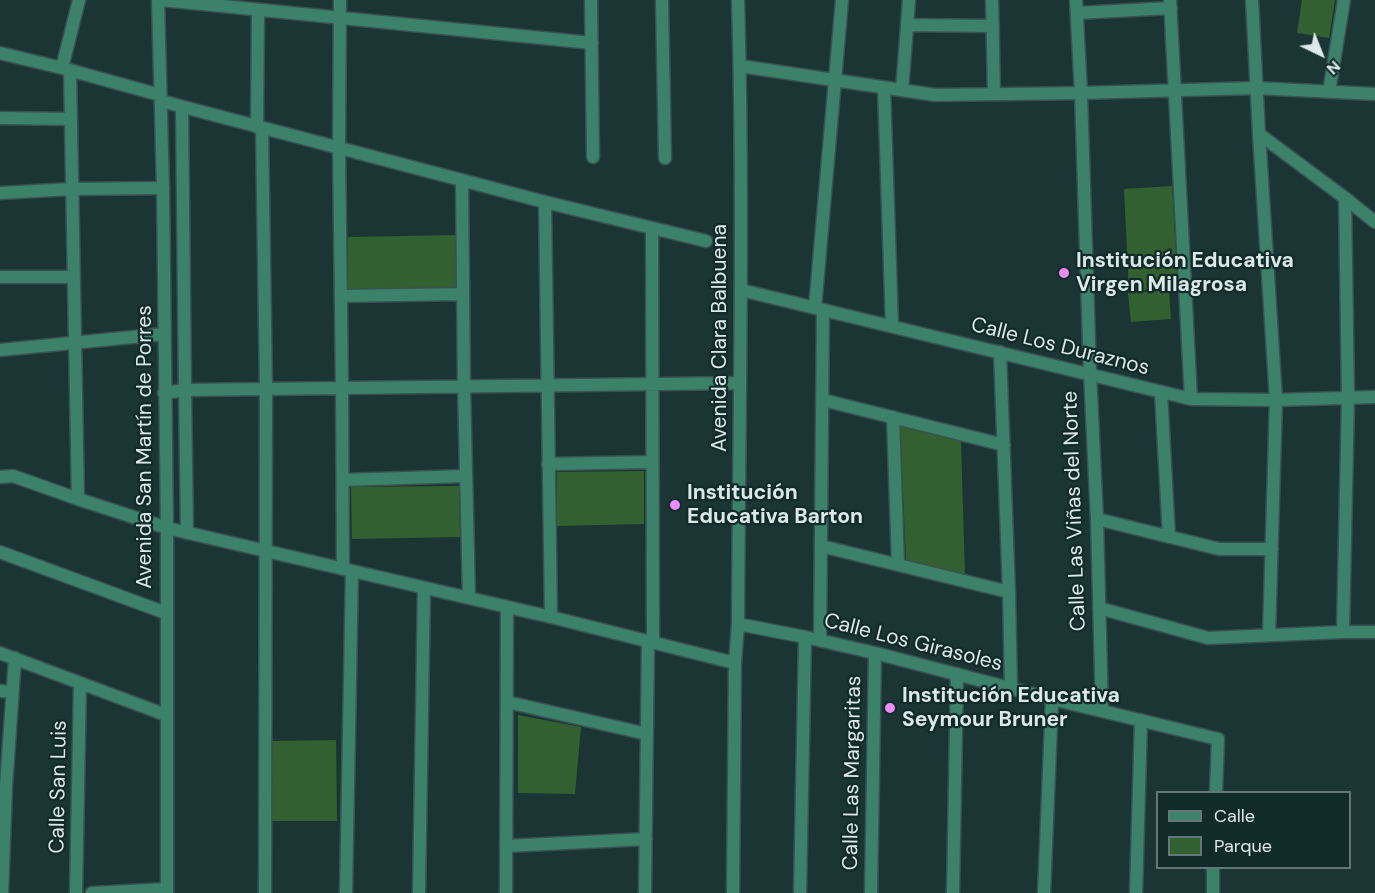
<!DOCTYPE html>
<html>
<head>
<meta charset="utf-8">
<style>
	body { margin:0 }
	#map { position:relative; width:1375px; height:893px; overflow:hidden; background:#1b3434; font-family:"DM Sans",sans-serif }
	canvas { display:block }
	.legend { position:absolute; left:1156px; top:791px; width:195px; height:78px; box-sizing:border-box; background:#112a2a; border:2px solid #627776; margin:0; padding:8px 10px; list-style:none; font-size:18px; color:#dbeae9 }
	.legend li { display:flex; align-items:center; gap:12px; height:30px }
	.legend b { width:30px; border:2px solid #627776 }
	.north { position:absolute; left:1291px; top:24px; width:60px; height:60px; -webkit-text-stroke:4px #112a2a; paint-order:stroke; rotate:137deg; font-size:16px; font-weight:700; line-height:24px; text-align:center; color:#dbeae9 }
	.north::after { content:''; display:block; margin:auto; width:21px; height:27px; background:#dbeae9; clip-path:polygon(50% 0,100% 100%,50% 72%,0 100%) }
</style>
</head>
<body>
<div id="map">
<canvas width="1375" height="893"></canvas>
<ul class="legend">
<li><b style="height:8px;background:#3c8169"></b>Calle</li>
<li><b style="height:16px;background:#336031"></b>Parque</li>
</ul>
<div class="north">N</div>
</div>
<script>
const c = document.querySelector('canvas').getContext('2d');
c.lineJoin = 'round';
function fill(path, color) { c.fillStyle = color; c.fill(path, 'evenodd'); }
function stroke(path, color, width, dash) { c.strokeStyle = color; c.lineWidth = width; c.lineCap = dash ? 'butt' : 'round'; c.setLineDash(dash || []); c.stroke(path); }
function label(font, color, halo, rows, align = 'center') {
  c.font = font + ' "DM Sans",sans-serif'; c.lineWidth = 4.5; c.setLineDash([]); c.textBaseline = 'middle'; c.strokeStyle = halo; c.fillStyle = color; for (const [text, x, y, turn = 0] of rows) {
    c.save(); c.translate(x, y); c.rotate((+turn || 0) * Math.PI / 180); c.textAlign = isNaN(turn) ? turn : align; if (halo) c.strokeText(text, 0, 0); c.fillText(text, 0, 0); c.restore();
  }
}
const green = new Path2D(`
	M1302,0H1335L1329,38L1297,33Z
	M1172,186L1178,288L1129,291L1124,189Z
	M457,235V288L348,289V237Z
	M1169,290L1171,319L1131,322L1128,293Z
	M900,425L961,441L965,576L906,561Z
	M644,471V524L557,526V472Z
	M459,486L460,537L352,539L351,487Z
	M518,715L581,727L575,794L518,793Z
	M336,740L337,821H272V741Z`);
const minor = new Path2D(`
	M162,0L592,43
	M340,0L339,148L342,388L343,569
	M591,0L593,157
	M662,0L665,158
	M992,0L994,94
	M1076,0L1081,93L1090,373L1097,519L1102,711
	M1170,0L1191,399
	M1077,13L1171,8
	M907,25L993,26
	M0,53L62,68L160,95
	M740,66L935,95L1081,93L1256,88L1375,94
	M62,68L79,0
	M70,70L78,499
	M884,88L892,326
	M902,90L909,0
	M1329,92L1344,0
	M161,101L545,202L706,241
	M182,107L185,390L187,533
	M0,118L71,119
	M257,127L258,11
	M262,129L266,389L265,893
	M1259,134L1276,400L1269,635
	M462,180L464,386L469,598
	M0,193L72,189L163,188
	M545,202L551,617
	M652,228L653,642
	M0,277H74
	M741,290L1191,399L1276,400L1375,397
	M341,296L463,294
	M815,308L842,0
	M0,350L164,334
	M1000,352L1009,592L1011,688
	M1161,392L1169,537
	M164,393L185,390L740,383
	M823,400L1004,445
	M893,417L898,564
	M548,464L652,462
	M0,477L13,476L78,499L167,528L551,617L735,663
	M343,480L466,476
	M1097,519L1219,549H1272
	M821,546L1009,592
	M0,552L166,613
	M1099,608L1208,638L1343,632H1375
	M738,624L805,637L875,653L1052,699L1218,739L1216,792
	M1343,632L1348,397L1345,198
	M820,640L823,310
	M0,653L166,715
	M0,691L12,692
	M507,702L647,734
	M506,846L646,839
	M2,893L6,786L15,658
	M76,893L80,683
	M92,893L167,889
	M346,893L352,571
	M419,893L424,588
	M506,893L507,607
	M645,893L648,641
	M733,893L735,663L738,624C739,416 744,208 738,0
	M800,893L805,637
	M871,893L875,653
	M953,893L957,674
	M1044,893L1052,699
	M1136,893L1141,720
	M1213,893V868`);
const tertiary = new Path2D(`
	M158,0L163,188L167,528V893
	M1252,0L1259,134L1345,198L1375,222`);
const markers = [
	[1064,273,6,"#ec8cfa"],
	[675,505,6,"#ec8cfa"],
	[890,708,6,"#ec8cfa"]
];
const poiNames = [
	["Institución Educativa",1076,261],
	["Virgen Milagrosa",1076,285],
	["Institución",687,493],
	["Educativa Barton",687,517],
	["Institución Educativa",902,696],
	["Seymour Bruner",902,720]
];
const streetNames = [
	["Avenida Clara Balbuena",720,338,-90],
	["Calle Los Duraznos",1060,347,14],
	["Avenida San Martín de Porres",145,447,-90],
	["Calle Las Viñas del Norte",1075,511,-92],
	["Calle Los Girasoles",913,643,14],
	["Calle Las Margaritas",853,773,-89],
	["Calle San Luis",59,787,-89]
];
fill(green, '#336031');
stroke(minor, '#3a5151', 15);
stroke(tertiary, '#3a5151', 15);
stroke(minor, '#3c8169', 12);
stroke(tertiary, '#3c8169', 12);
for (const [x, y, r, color] of markers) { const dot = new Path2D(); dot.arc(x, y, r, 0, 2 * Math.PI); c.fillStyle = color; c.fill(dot); stroke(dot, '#112a2a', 2); }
label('bold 21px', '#dbeae9', '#112a2a', poiNames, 'left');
label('21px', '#dbeae9', '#112a2a', streetNames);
</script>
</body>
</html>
